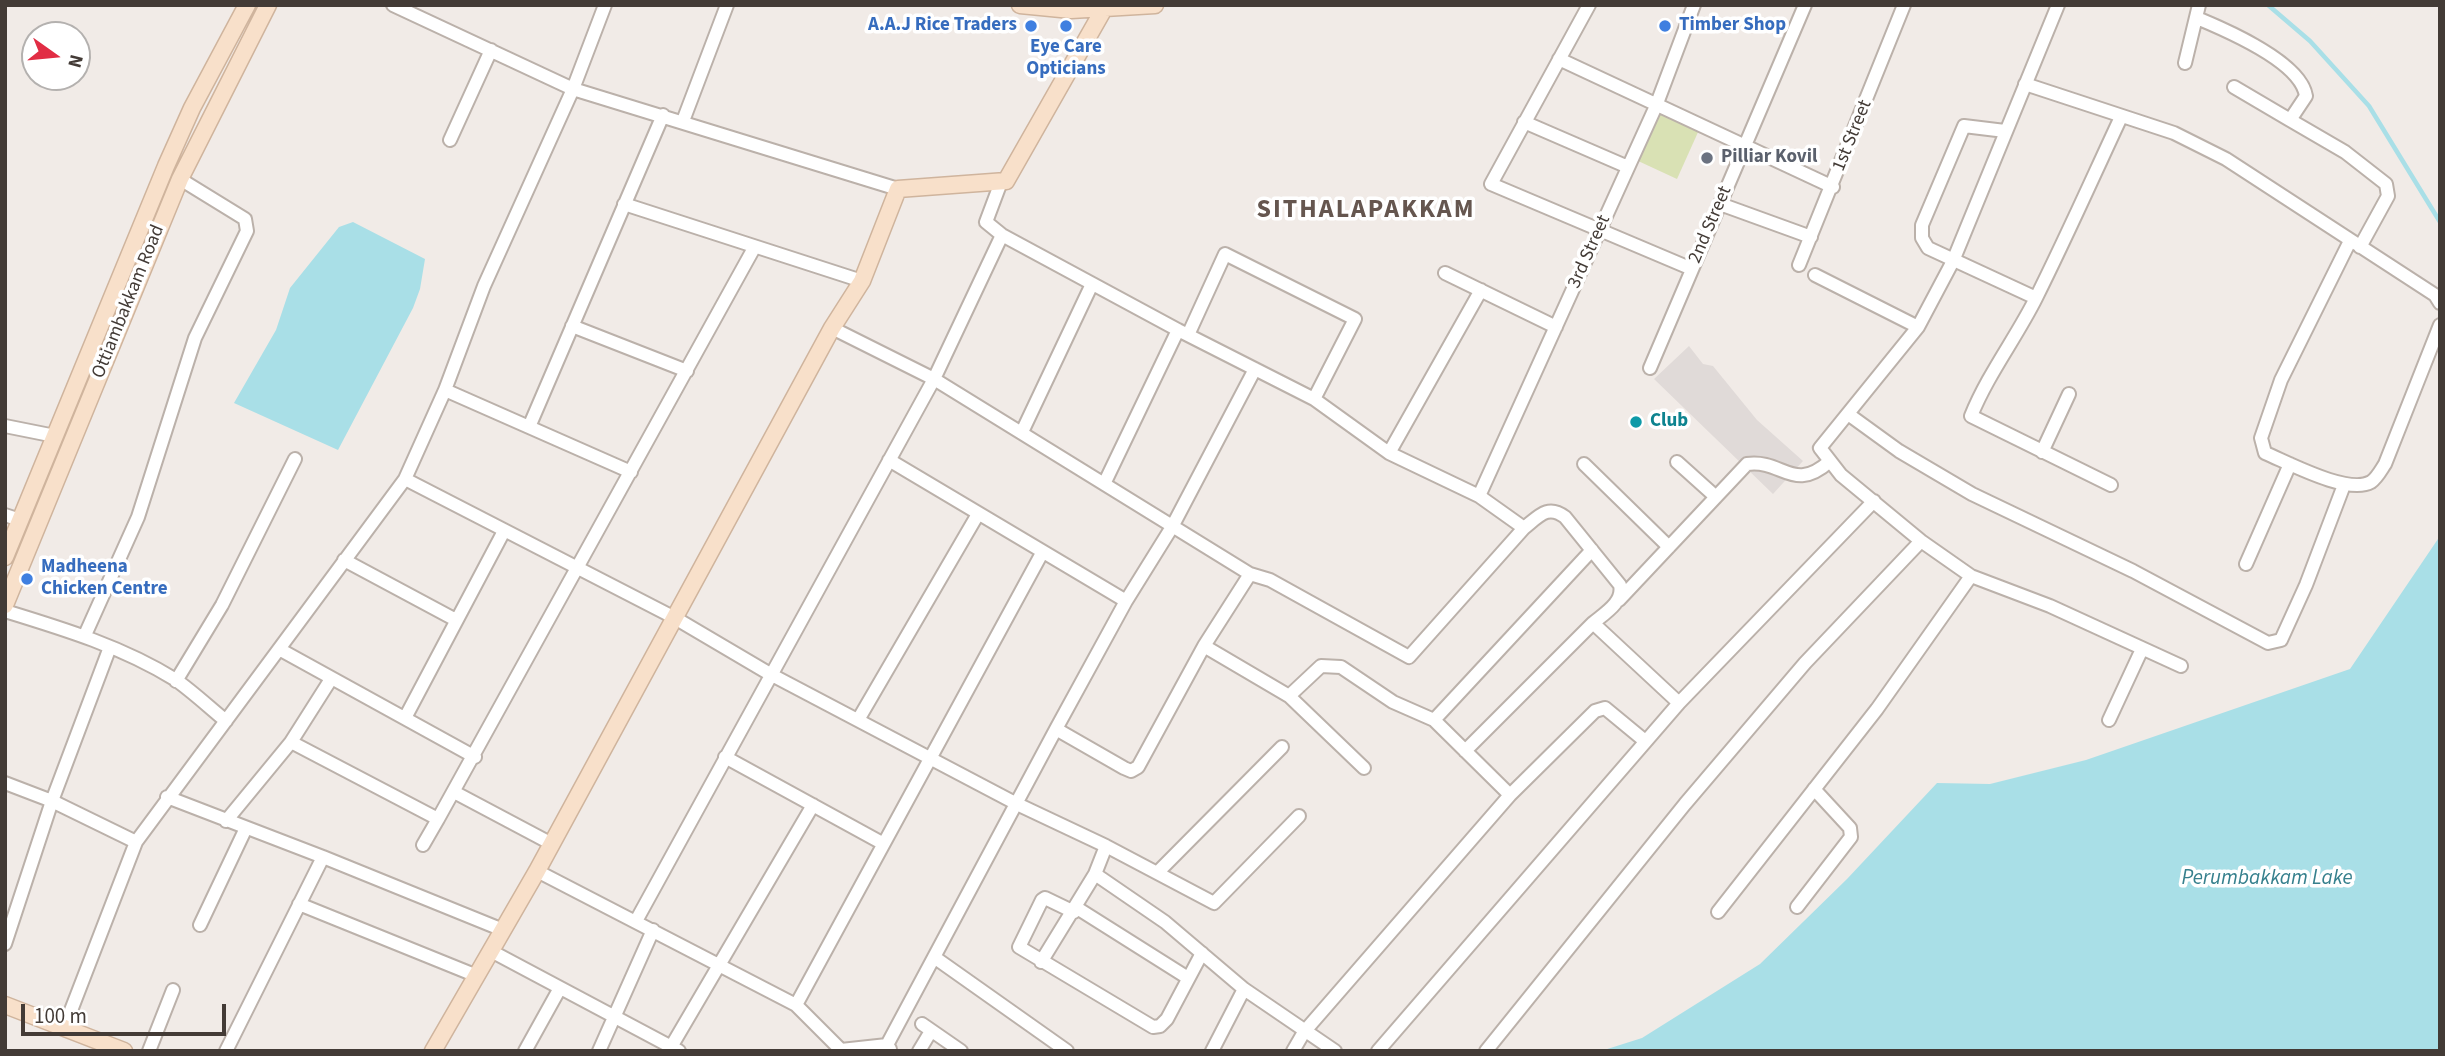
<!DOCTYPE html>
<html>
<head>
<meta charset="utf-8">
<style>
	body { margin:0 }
	#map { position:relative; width:2445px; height:1056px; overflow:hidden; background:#f1ebe7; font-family:"Source Sans 3",sans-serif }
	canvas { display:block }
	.frame { position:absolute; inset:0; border:7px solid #433b36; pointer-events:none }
	.north { position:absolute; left:21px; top:21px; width:70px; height:70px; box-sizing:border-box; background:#fff; border:2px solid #b4b1af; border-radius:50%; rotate:105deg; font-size:19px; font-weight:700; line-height:28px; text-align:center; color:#433b36 }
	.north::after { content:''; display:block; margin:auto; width:24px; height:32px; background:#e12d44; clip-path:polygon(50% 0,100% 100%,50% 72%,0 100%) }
	.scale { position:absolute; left:21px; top:1004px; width:205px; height:32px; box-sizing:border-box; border:4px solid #433b36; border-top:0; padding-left:9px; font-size:21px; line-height:24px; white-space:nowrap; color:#433b36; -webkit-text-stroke:5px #fff; paint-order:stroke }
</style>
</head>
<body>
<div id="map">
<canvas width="2445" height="1056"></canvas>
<div class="frame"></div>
<div class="north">N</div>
<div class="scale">100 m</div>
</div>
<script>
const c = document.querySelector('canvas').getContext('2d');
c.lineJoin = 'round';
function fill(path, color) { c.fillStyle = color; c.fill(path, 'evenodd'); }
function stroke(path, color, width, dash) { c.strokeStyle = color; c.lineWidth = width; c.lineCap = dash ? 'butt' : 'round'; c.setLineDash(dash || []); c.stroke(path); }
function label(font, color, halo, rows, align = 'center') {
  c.font = font + ' "Source Sans 3",sans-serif'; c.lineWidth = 7; c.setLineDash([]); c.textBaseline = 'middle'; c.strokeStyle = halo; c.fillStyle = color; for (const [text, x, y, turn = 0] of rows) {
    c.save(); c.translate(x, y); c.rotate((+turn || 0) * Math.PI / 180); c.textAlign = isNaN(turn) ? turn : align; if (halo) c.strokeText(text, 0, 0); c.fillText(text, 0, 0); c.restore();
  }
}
const industrial = new Path2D(`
	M1689,346L1703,364L1713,366L1757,420L1803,461L1773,494L1654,379Z`);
const green = new Path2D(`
	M1660,108L1699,130L1677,179L1636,160Z`);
const water = new Path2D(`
	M353,222L425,259L420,289L413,308L338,450L234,403L276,330L290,288L339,227Z
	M2440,536V1051H1601L1642,1038L1760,964L1847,879L1937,783L1990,784L2086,760L2350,669Z`);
const stream = new Path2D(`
	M2268,5L2310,41L2369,106L2440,222`);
const street = new Path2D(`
	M393,5L573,89L898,189
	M1589,5L1491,184L1692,269
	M2058,5L1953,261L1918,327L1820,448L1841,475L1921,541L1971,576L2050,606L2181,666
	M2197,18C2226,30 2301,62 2306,96L2290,120L2345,152L2386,184L2388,196L2360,247
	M1559,59L1833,187
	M2185,63L2199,5
	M2025,84L2174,133L2226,159L2435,295L2440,303
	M2234,87L2290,120
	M683,121L727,5
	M1524,122L1628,167
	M2005,131L1964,126L1922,225V238L1928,248L2036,298
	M450,140L491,50
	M624,204L862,281
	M1720,204L1811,237
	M2350,241L2281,380L2261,438L2265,453C2289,463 2348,495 2371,482C2377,478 2381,470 2385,464L2440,325
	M1799,265L1904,5
	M1445,273L1556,327
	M1815,275L1918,327
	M572,326L687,371
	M832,328L934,379L1250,574L1270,580L1409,657L1524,528L1479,496L1389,453L1314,399L1178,330L1002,235L986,222L1001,182
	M1188,335L1225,254L1355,319L1314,399
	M1650,368L1805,5
	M445,390L631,472
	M1848,414L1899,451L1972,494L2133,571L2268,643L2281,640L2306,585L2344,485
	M5,426L55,436
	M529,427L663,115
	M1022,432L1092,284
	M2042,452L2069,394
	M1389,453L1481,290
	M889,460L1126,601
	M1677,462L1716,497
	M1584,464L1669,547
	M405,479L675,618L770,674L1017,804L1106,846L1095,874L1165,922L1244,989L1335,1051
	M1105,482L1178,330
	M2111,485L1971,416C1988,374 2016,338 2036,298C2066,238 2093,177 2121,117
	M1479,496L1656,106L1694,5
	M5,515L20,520
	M1524,528C1539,516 1548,504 1565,517L1620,585C1624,602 1605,613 1593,623
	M344,560L456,620
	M2246,564L2290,464
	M1619,600L1747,464C1783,459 1793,494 1830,461
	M5,611C64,629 123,647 176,680C193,692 210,708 226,721
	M85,635L138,517L195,338L247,231L245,219L180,179
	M1204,646L1289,696L1321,666L1341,667L1393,702L1434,720L1510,795
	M279,649L475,757
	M176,681L222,605L295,459
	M1289,696L1364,768
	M405,718L504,531
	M858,720L978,514
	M1434,720L1592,550
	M2109,720L2142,649
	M1056,729L1124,768L1131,771L1138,767L1204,646L1250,574
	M291,742L331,679
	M1465,751L1593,623L1679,703
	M725,757L882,843
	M5,783L52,801L136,842
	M454,792L552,844
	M167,797L323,857L226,1051
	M226,821L291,742L438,819L754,248
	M423,845L438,819
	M1106,846L1214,903L1299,816
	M323,857L503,930
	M537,871L796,1005L841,1050
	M1158,872L1282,747
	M299,904L477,976
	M1797,907L1851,837L1850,828L1814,789
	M1077,908L1188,978
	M1074,912L1045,898L1042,900L1019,947L1153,1027L1160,1026L1167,1019L1202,953
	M1718,912L1877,709L1971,576
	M636,921L934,379L1002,235
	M200,925L246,828
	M5,944L52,801L110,647
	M491,951L679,1051
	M934,957L1067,1051
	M1041,962L1095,874
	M796,1005L1042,553
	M922,1024L961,1051
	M65,1026L136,842L405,479L445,390L484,286L573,89L605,5
	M887,1045L1056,729L1126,601L1172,527L1255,369
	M671,1047L813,805
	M841,1050L887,1045L890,1049
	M149,1051L173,990
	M525,1051L560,988
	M599,1051L653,930
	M919,1051L931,1031
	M1212,1051L1244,989
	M1293,1051L1304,1032L1510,795L1595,711L1605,708L1645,741
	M1378,1051L1679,703L1874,501
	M1486,1051L1685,804L1805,663L1921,541`);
const secondary = new Path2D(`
	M1020,5L1071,10L1155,5
	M5,557L166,166L192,108L247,5
	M5,605L180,179L268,5
	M5,1005L124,1051
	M433,1051L537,871L832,328L862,281L898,189L1006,181L1105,7`);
const markers = [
	[1031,26,7,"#3f7fe0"],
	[1066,26,7,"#3f7fe0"],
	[1665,26,7,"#3f7fe0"],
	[1707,158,7,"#6b7280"],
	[1636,422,7,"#0f9aa8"],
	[27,579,7,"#3f7fe0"]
];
const shopNames = [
	["A.A.J Rice Traders",1017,26,"right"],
	["Timber Shop",1679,26],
	["Eye Care",1066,48,"center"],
	["Opticians",1066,70,"center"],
	["Madheena",41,568],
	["Chicken Centre",41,590]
];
const streetNames = [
	["1st Street",1853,136,-68],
	["2nd Street",1711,225,-67],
	["3rd Street",1590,252,-66],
	["Ottiambakkam Road",129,302,-68]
];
const worshipNames = [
	["Pilliar Kovil",1721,158]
];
const cultureNames = [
	["Club",1650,422]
];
const waterNames = [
	["Perumbakkam Lake",2267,879]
];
const districtNames = [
	["SITHALAPAKKAM",1366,211]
];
fill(industrial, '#e0dad8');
fill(green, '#d9e1b4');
fill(water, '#a9dfe7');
stroke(stream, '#a9dfe7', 4.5);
stroke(street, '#bbb1aa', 16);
stroke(secondary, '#cfb49d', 19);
stroke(street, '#fff', 12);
stroke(secondary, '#f8e0ca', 16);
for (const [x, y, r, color] of markers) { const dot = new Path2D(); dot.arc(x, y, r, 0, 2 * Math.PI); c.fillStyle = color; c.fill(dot); stroke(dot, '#fff', 2.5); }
label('bold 19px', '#366cbe', '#fff', shopNames, 'left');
label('19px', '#433b36', '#fff', streetNames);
label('bold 19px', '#5b616d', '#fff', worshipNames, 'left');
label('bold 19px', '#0d838f', '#fff', cultureNames, 'left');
label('italic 21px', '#36808d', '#fff', waterNames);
c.letterSpacing = '2px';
label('bold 26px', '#65564f', '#fff', districtNames);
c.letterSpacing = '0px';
</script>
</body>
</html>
